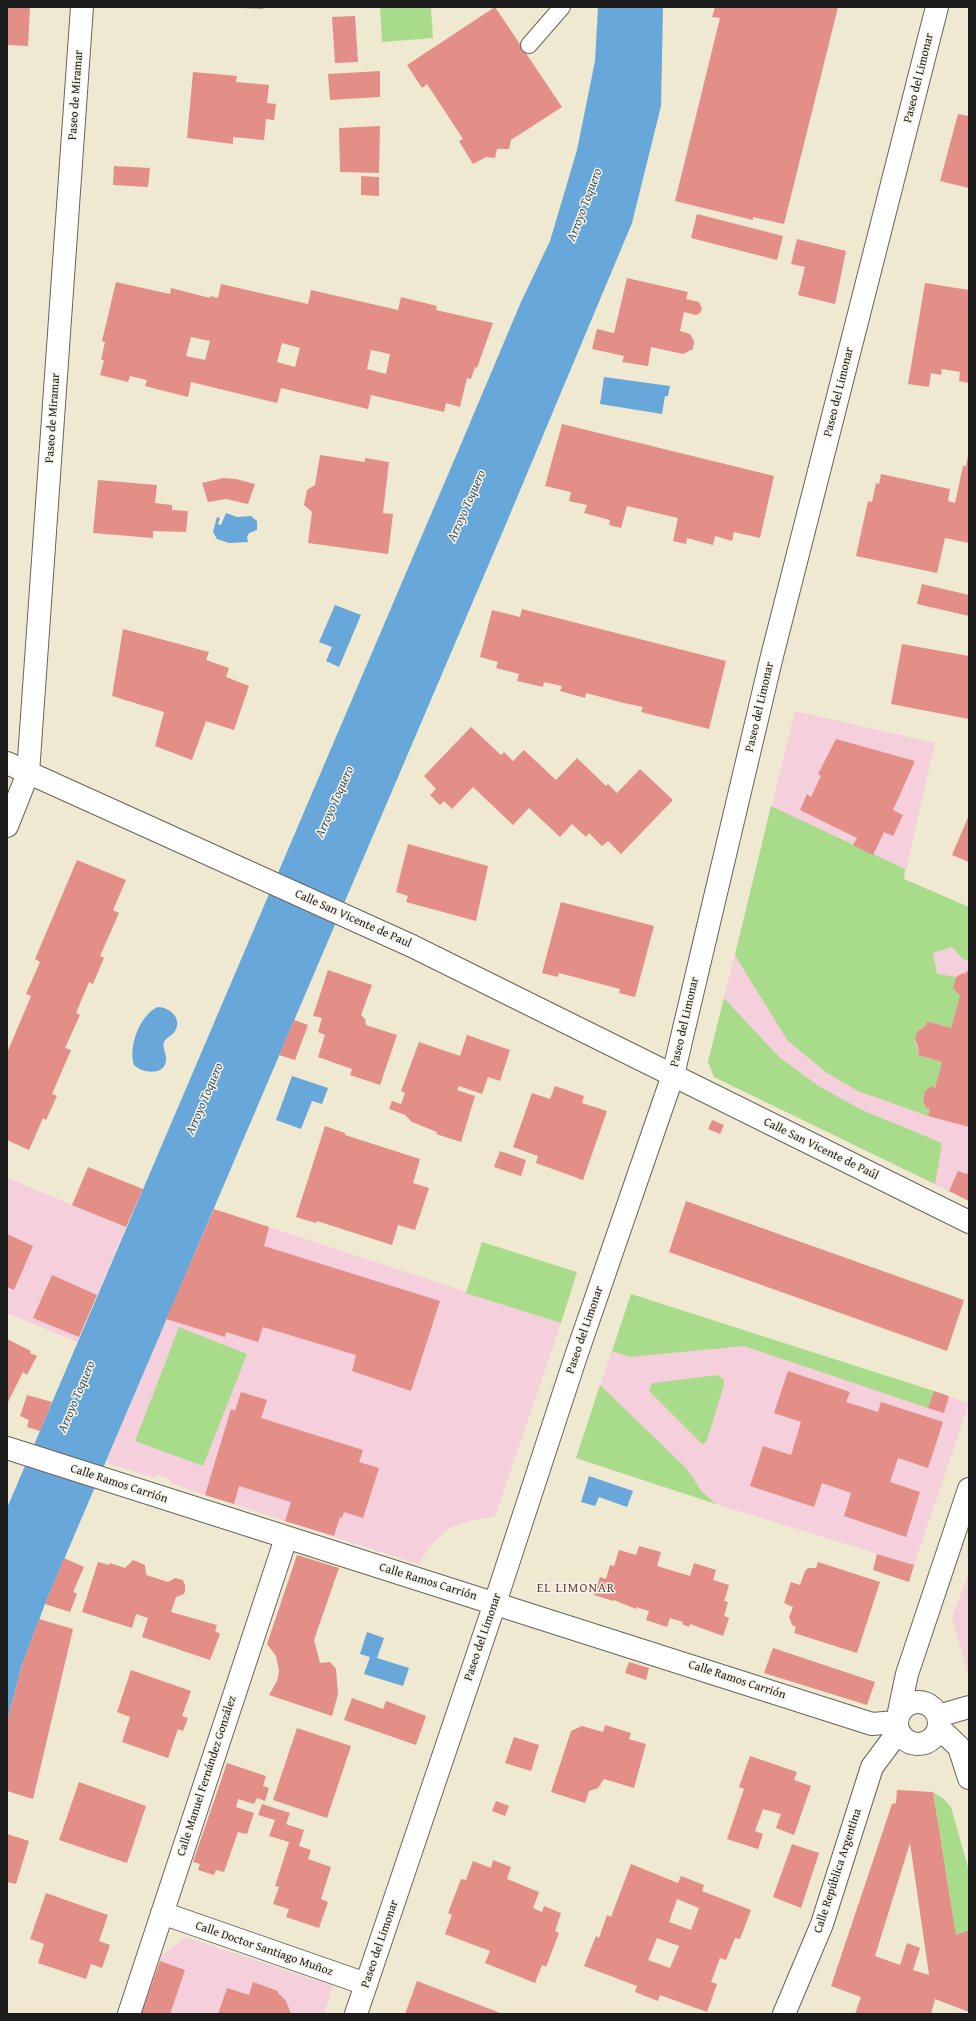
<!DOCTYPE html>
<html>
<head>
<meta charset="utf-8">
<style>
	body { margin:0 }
	#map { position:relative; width:976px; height:2021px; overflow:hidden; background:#efe9d1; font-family:"Gentium Book Plus",serif }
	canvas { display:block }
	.frame { position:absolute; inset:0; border:8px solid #1c1c1c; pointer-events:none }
</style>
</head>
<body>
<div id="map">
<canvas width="976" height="2021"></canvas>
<div class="frame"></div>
</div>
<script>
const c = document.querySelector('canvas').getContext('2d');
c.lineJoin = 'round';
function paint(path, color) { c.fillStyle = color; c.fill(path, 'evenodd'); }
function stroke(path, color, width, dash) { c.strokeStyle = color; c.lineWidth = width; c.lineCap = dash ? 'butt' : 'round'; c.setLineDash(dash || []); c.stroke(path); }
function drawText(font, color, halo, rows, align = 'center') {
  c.font = font + ' "Gentium Book Plus",serif'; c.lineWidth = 3; c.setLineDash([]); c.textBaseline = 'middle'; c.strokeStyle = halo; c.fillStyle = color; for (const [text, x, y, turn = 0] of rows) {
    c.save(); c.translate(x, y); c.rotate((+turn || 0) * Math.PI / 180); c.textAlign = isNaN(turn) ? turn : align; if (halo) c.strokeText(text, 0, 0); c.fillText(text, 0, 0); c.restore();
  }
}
const built = new Path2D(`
	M795 711 935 743 904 879 969 907V1201L714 1077 708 1062Z
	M7 1178 126 1227 77 1342 7 1313Z
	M214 1209 561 1323 495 1517 472 1520 450 1528 432 1544 418 1564 205 1495 170 1483V1479L157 1475 156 1478 109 1464 107 1460Z
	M631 1294 969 1403 914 1565 716 1504 576 1458Z
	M969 1572V1676L952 1618Z
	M186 1937 333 1986 324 2014H141L162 1955Z`);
const green = new Path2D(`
	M380 7H431L433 38 382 42Z
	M771 806 905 869 904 879 969 907V961L963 959 952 947 933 953 937 974 956 977 953 988 960 996 951 1028 928 1021 926 1025C915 1030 912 1041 919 1050L918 1055 942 1062 935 1088 932 1086 925 1091 923 1101 926 1108 930 1109 928 1116 858 1091 827 1073 787 1040 735 955Z
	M724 998 779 1057 820 1087 862 1110 942 1143 935 1184 714 1077 708 1062Z
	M482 1242 577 1272 561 1323 466 1293Z
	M631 1294 934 1391 928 1408 744 1346 630 1357 612 1351Z
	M179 1327 247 1354 203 1466 135 1441Z
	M717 1375 724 1379V1385L707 1440 703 1445 649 1391 651 1385 654 1383Z
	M600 1385 687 1469 702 1492 716 1504 576 1458Z
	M933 1792 944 1799 951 1807 969 1871V1930L956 1935Z`);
const water = new Path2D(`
	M598 7H663L661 106 632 223 503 531 45 1604 22 1665 7 1722V1508L464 437 521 302 550 241 577 150 595 61Z
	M604 377 670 386 668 396H665L662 414 600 404Z
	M226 513 237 517 251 516 257 521V530L249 533 247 537 248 542 229 543 217 539 213 532 217 517 220 518 218 524 221 525Z
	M335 605 361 615 339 667 326 661 332 647 319 642Z
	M158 1007C169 1007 183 1018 175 1031 173 1035 167 1037 164 1042 162 1048 166 1052 166 1058 167 1076 143 1074 134 1065 128 1047 140 1014 158 1007Z
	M292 1076 328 1088 322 1104 312 1101 301 1129 276 1120Z
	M589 1476 633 1491 627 1507 599 1497 595 1506 581 1502Z
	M367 1632 384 1638 377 1658 409 1668 403 1686 364 1674 370 1657 360 1654Z`);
const building = new Path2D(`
	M7 7H30L28 46 7 45Z
	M239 7H263V9L239 8Z
	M495 7 562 107 511 140 509 149H497L495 158 486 157 473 164 459 141 463 139 427 84 422 88 407 65Z
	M715 7H838L784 224 753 217V220L675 201 720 18 712 17Z
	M355 16 358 62 335 63 332 17Z
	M380 71V97L330 100 328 74Z
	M193 72 237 76 236 82 269 85 267 103 276 104 274 120 266 119 264 140 233 137V144L187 138Z
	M958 114 969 116V188L940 181Z
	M380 126 379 173 340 172 339 128Z
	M114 166 150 168 148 187 113 185Z
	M361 176 379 177V196L361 195Z
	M697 214 783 236 777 260 691 238Z
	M797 239 846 251 835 304 798 295 805 267 791 264Z
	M627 278 688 292 686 299 699 302 702 309 700 313 696 315 684 312 680 331 690 334 694 341 693 349 683 354 651 347 648 366 622 362 624 356 592 349 597 329 614 333Z
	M116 282 170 294 171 288 210 298V296L218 298 221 284 308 304 311 290 398 310 401 297 437 306 436 310 493 323 477 368 475 367 471 379 467 378 460 407 446 403 444 412 371 395 368 409 281 388 277 403 191 382 188 397 145 386 147 380 130 376 128 382 100 375 104 360H101L105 342 102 341ZM191 337 210 341 205 360 186 356ZM282 343 300 348 295 367 277 362ZM371 350 390 354 386 374 367 369Z
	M925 283 969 290V383L959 381 960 372 942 369 941 375 931 373 929 387 908 384Z
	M562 424 774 476 760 538 734 532 732 541 715 536 713 545 687 538 686 544 673 541 678 518 627 506 621 528 609 525 610 520 584 513 587 505 569 501 571 492 545 486Z
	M320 455 365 462V458L389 462 383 513 393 514 388 554 308 543 312 512 304 505 307 490 315 485Z
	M968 455 969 543 945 538 937 573 856 556 868 501 872 502 876 483 879 484 881 474 950 489 948 501 955 503 963 466H966Z
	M223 478 236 479 255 484 248 504 226 499 208 502 202 483Z
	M98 480 157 485 155 503 172 505V510L188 511 186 532 153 531V538L93 533Z
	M922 584 969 595V616L917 604Z
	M522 609 726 661 709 729 641 712 643 707 624 703 586 693 585 698 560 691 562 686 544 682 543 687 517 681 519 674 496 668 498 662 480 657 492 610 520 617Z
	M123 629 209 652 206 660 229 668 226 677 249 686 234 730 206 721 192 760 155 746 164 712 112 696Z
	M902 644 969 656V719L891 704Z
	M471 727 501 755 504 752 513 761 524 750 556 780 577 758 606 786 608 784 617 793 640 769 673 800 621 854 608 841 602 846 589 833 586 837 572 824 560 837 529 808 513 825 473 787 452 809 444 801 440 805 430 795 436 789 424 776Z
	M836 739 915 761 893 810 903 815 893 836 884 832 873 855 853 845 857 838 800 810 807 794 811 797 821 776 818 774Z
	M969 815V862L952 855Z
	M408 844 488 866 476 921 406 902 408 896 396 892Z
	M77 860 126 880 113 910 119 913 100 956 104 958 93 984 89 982 76 1013 80 1015 65 1048 71 1050 52 1094 57 1096 46 1120 43 1118 29 1150 7 1140V1053L31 996 26 994 40 962 35 959Z
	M561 902 654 926 635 997 619 993 620 989 559 973 558 977 542 973Z
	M328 970 372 985 361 1015 365 1019 366 1025 397 1035 380 1085 350 1075 352 1069 318 1057 325 1035 318 1032 322 1018 313 1016Z
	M966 971 969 972V1127L928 1116 930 1109 926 1108 923 1101 925 1091 932 1086 935 1088 942 1062 918 1055 919 1050 915 1039 917 1032 926 1025 927 1021 951 1028 960 996 953 988 956 977 963 973 966 974Z
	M294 1020 308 1025 295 1060 279 1055Z
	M467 1035 510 1050 500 1081 488 1077 482 1094 459 1086 457 1090 475 1096 461 1142 436 1134 437 1132 412 1122 405 1115 389 1109 392 1101 401 1104 405 1093 401 1091 419 1042 460 1056Z
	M555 1086 584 1096 582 1103 607 1111 583 1180 536 1163 538 1156 513 1147 532 1093 550 1099Z
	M712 1120 724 1125 720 1134 708 1129Z
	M325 1126 345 1133V1135L420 1159 413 1183 429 1188 415 1230 398 1225 392 1245 317 1221 316 1223 296 1217Z
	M500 1151 526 1160 521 1176 494 1167Z
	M88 1167 143 1189 126 1227 72 1205Z
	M969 1170V1201L949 1191 958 1171 967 1174Z
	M686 1201 964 1300 947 1351 669 1252Z
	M214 1209 269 1227 264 1246 440 1301 411 1391 352 1371 356 1355 263 1327 258 1342 226 1332 225 1337 166 1319Z
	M7 1234 33 1246 14 1290 7 1287Z
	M52 1275 97 1295 79 1337 33 1318Z
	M7 1339 31 1351 30 1353 37 1356 27 1375 23 1372 7 1404Z
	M788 1371 850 1392 846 1402 878 1412 881 1402 943 1422 928 1468 898 1458 890 1482 920 1492 906 1537 844 1516 851 1493 822 1483 814 1507 750 1486 763 1446 791 1455 801 1422 774 1413Z
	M934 1391 949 1396 944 1413 928 1408Z
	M241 1392 267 1400 261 1418 363 1450 359 1462 379 1468 363 1518 344 1512 342 1518 340 1517 334 1536 285 1521 291 1502 239 1486 234 1504 205 1495 231 1409 235 1411Z
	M27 1395 52 1402 40 1431 27 1427 29 1420 20 1416Z
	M639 1546 661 1552 657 1566 690 1576 694 1563 716 1570 713 1580 729 1585 724 1601 728 1602 724 1616 729 1618 723 1636 690 1624 689 1627 682 1624 683 1622 670 1618 667 1627 646 1620 649 1611 636 1607V1609L614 1600 613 1601 594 1595 600 1577 606 1579 610 1565 614 1566 619 1550 636 1555Z
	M877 1554 914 1565 909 1582 873 1570Z
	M297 1555 339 1568 314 1640 320 1663 330 1662 336 1669 338 1694 332 1716 269 1695 277 1681 279 1671 276 1656 267 1644Z
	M64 1558 84 1567 73 1592 77 1594 70 1612 45 1604Z
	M133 1560 145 1565 146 1575 168 1582 175 1578 183 1580 185 1585V1591L184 1594 176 1597 171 1612 217 1625 215 1631 220 1634 210 1660 142 1637 148 1618 136 1614 132 1628 82 1612 98 1562 109 1565 110 1563 125 1568Z
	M818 1562 880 1582 857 1653 794 1633 796 1627 792 1625 789 1617 793 1607 784 1603 791 1582 800 1585 805 1571 808 1568H816Z
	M39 1619 73 1629 33 1799 7 1791V1722L22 1665Z
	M773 1648 875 1682 867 1705 764 1673Z
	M629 1662 649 1668 646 1680 625 1673Z
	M131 1670 191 1691 182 1716 188 1718 183 1731 178 1729 168 1758 122 1742 130 1717 117 1712Z
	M352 1698 383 1709 386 1701 426 1716 416 1745 344 1720Z
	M605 1725 631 1733 629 1739 646 1744 634 1788 604 1779 598 1788 589 1791 585 1803 551 1792 571 1731 582 1726 603 1732Z
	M297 1728 351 1746 327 1818 273 1800Z
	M514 1737 539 1745 531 1771 505 1763Z
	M750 1756 797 1772 794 1780 811 1786 794 1835 776 1828 781 1814 763 1809 755 1831 763 1834 758 1849 727 1839 744 1789 739 1787Z
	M227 1763 266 1776 263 1786 269 1788 265 1801 257 1798 254 1804 238 1799 236 1807 254 1813 247 1834 238 1832 224 1872 216 1870 214 1875 198 1870 200 1864 193 1862Z
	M79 1782 146 1806 127 1863 59 1840Z
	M897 1790 933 1792 956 1935 969 1930V2012L935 1999 931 2014H855L861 1997 831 1986 892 1804 896 1803ZM910 1843 929 1975 913 1970 920 1948 907 1943 900 1965 875 1956Z
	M496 1801 509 1806 505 1816 492 1811Z
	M262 1804 290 1813 286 1824 304 1830 299 1846 311 1850 308 1859 331 1867 321 1899 328 1902 319 1928 286 1917 289 1909 273 1904 279 1887 275 1886 289 1842 269 1836 275 1820 258 1815Z
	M7 1834 29 1841 16 1884 7 1882Z
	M792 1844 819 1853 801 1908 773 1897Z
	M493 1860 511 1867 507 1879 539 1892 533 1908 542 1912 544 1906 561 1913 555 1931 559 1933 546 1967 542 1965 535 1983 485 1963 490 1951 445 1934 452 1915 448 1913 461 1879 466 1880 473 1861 491 1868Z
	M631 1864 678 1883 681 1876 704 1885 702 1891 751 1910 740 1939 735 1938 726 1960 720 1958 711 1982 717 1984 707 2012 660 1995 658 2001 635 1992 637 1986 584 1966 596 1936 599 1938 607 1915 611 1917ZM677 1899 699 1908 691 1930 669 1922ZM657 1938 679 1946 670 1968 648 1960Z
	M46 1893 108 1915 99 1941 110 1945 102 1968 91 1964 86 1979 38 1963 44 1944 30 1939Z
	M160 1961 185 1970 170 2014H141Z
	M417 1981 503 2014H405Z
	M253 1982 278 1991V1993L286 2001 291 2014H218L227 1988 249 1995Z`);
const service = new Path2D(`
	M529 45 562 7`);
const minor = new Path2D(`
	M7 1448 872 1724 896 1722
	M897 1723a21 21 0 1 1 42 0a21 21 0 1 1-42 0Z
	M899 1712 907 1674 969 1489
	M938 1716 969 1707
	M939 1728 959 1747 969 1778
	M162 1913 366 1984
	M129 2014 286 1538
	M784 2014 822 1924 872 1767 898 1732`);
const tertiary = new Path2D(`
	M7 763 412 946 969 1222`);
const secondary = new Path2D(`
	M7 826 28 773 82 7
	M356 2014 495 1603 576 1356 673 1075 771 660 937 7`);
const streetNames = [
	["Paseo del Limonar",919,78,-76],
	["Paseo de Miramar",76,95,-86],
	["Paseo del Limonar",839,392,-76],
	["Paseo de Miramar",53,418,-86],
	["Paseo del Limonar",760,707,-77],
	["Calle San Vicente de Paul",353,919,24],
	["Paseo del Limonar",685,1022,-77],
	["Calle San Vicente de Paúl",821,1149,26],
	["Paseo del Limonar",585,1330,-71],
	["Calle Ramos Carrión",119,1484,18],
	["Calle Ramos Carrión",428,1582,17],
	["Paseo del Limonar",483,1637,-71],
	["Calle Ramos Carrión",737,1680,18],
	["Calle Manuel Fernández González",207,1776,-72],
	["Calle República Argentina",838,1871,-72],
	["Paseo del Limonar",380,1944,-71],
	["Calle Doctor Santiago Muñoz",264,1949,19]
];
const waterNames = [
	["Arroyo Toquero",585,205,-69],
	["Arroyo Toquero",467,506,-66],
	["Arroyo Toquero",335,802,-66],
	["Arroyo Toquero",205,1099,-67],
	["Arroyo Toquero",77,1397,-67]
];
const neighbourhoodNames = [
	["EL LIMONAR",576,1589]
];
paint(built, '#f5cfdb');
paint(green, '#a8dc8b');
paint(water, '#67a7da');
paint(building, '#e38f88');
stroke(service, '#66645b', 18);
stroke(minor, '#66645b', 24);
stroke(tertiary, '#66645b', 24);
stroke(secondary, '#66645b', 24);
stroke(service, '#fff', 16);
stroke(minor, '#fff', 22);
stroke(tertiary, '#fff', 22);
stroke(secondary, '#fff', 22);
drawText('12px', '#1c1c1c', '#f7f3e8', streetNames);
drawText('italic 13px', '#3a5468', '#f7f3e8', waterNames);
c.letterSpacing = '1px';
drawText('13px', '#624442', '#f7f3e8', neighbourhoodNames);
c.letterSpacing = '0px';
</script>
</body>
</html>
